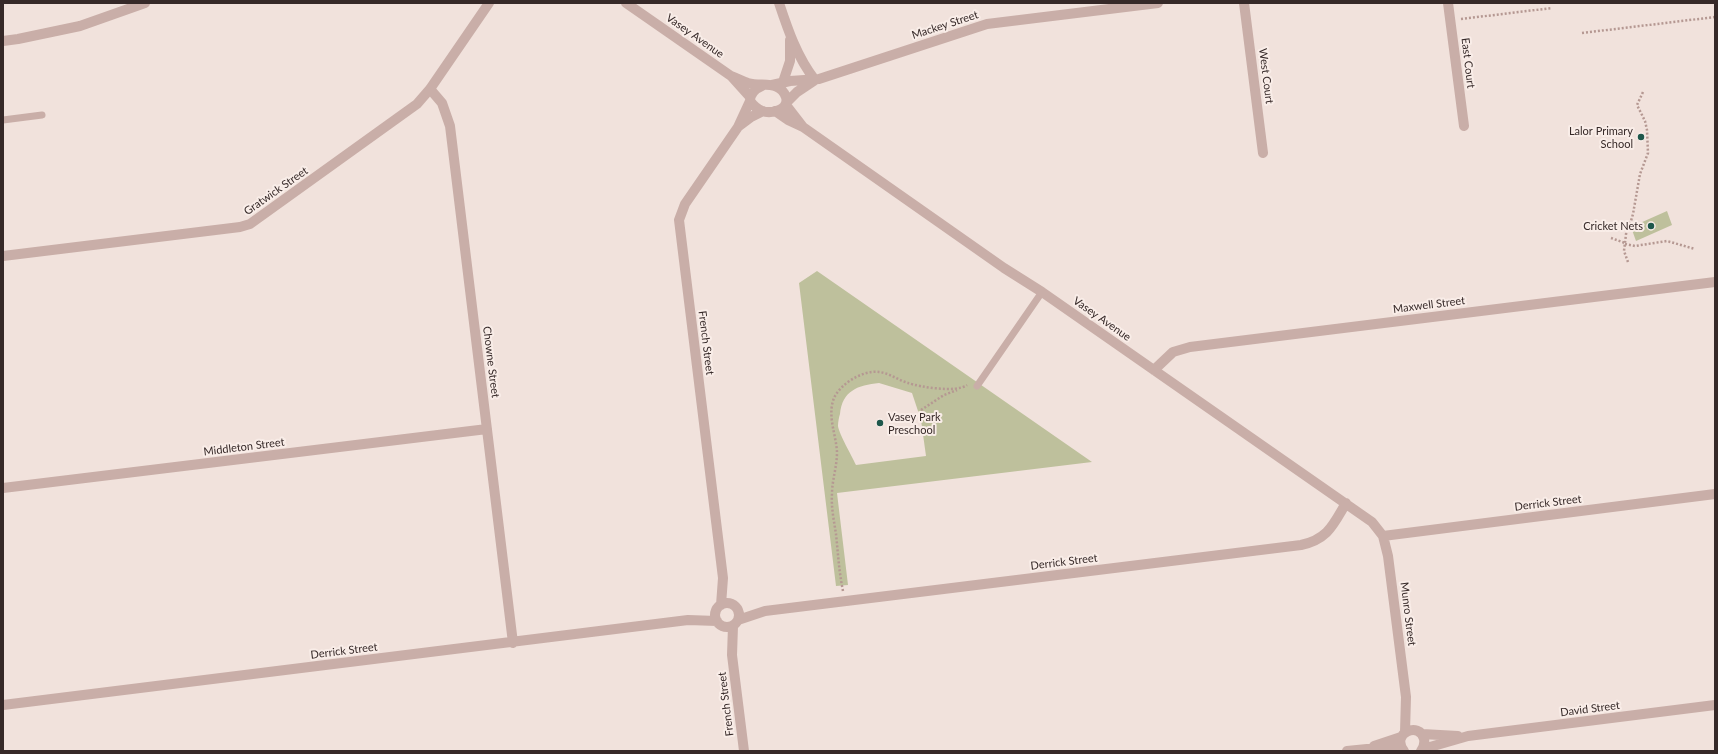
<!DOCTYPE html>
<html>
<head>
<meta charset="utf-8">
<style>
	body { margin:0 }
	#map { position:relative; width:1718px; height:754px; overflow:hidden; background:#f1e2dc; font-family:Lato,sans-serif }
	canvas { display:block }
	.frame { position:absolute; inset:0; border:4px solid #362928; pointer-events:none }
</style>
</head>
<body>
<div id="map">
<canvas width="1718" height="754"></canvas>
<div class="frame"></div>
</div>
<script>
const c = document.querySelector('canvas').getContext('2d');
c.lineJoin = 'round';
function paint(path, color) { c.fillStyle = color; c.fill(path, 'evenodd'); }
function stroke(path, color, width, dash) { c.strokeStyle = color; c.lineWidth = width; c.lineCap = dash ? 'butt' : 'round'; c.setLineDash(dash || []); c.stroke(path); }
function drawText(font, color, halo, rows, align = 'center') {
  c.font = font + ' Lato,sans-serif'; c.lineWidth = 4; c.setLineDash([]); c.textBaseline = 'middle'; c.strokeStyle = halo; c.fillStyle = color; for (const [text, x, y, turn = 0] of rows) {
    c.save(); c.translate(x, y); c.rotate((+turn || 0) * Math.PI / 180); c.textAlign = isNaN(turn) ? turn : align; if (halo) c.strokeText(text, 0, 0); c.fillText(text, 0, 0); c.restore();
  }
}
const green = new Path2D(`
	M1667 211 1672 225 1636 241 1631 227Z
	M817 271 1092 462 837 493 848 585 836 586 799 283ZM879 383 912 393 921 420 926 456 856 465C852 456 839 434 838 426 838 422 839 417 840 414 842 391 858 385 879 383Z`);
const path = new Path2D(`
	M1461 19 1552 8
	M1582 33 1715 17
	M1611 238 1625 243
	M1625 244 1635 246 1667 241 1695 249
	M1628 262 1624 251 1627 226 1631 221 1633 214 1640 174 1648 153 1647 130 1645 121 1637 105 1643 92
	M921 410 944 395 957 390
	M843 591C839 572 838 553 836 534 834 521 831 507 832 494 832 480 837 467 837 452 836 434 827 416 834 398 841 383 863 370 879 372 889 373 898 380 908 383 920 387 956 393 967 385`);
const lane = new Path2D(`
	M3 120 42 115
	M977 386 1042 292`);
const street = new Path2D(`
	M626 3 731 76C737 78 742 81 748 83 762 87 780 80 786 97 790 110 771 114 762 111 757 109 753 105 750 101 750 93 755 89 762 86
	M779 3C788 30 797 57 815 80
	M1244 3 1263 153
	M1448 3 1464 126
	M3 41 18 39 80 26 145 3
	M732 77 750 97
	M783 82 790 61V40
	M772 85 790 81 819 79 987 24 1158 3
	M430 89 442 103 450 126 513 643
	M787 102 797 92 815 80
	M786 105 803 127
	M775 111 788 120 803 127 1004 268 1042 292 1372 522 1383 536 1388 556 1406 697 1405 732
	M739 126 751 117 763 111
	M3 256 240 227 250 224 417 104 430 89 489 3
	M1154 370 1173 352 1190 347 1715 282
	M3 488 487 429
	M1383 536 1715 494
	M715 615a12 12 0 1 1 24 0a12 12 0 1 1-24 0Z
	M721 605 723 578 679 220 685 204 738 127 750 101
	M738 620 765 611 1301 545C1328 539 1333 525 1346 503
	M733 626 732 655 744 751
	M3 705 688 620 717 621
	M1422 734 1458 736
	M1374 746 1401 737
	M1423 749 1468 736 1715 705
	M1347 751 1367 749H1402
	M1404 751C1390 733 1420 721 1424 739 1425 744 1424 747 1421 751`);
const markers = [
	[1641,137,4,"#1e574b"],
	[1651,226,4,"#1e574b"],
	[880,423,4,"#1e574b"]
];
const streetNames = [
	["Mackey Street",945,25,-18],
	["Vasey Avenue",695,36,35],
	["East Court",1468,63,83],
	["West Court",1266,76,83],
	["Gratwick Street",276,191,-35],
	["Maxwell Street",1429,305,-7],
	["Vasey Avenue",1102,319,35],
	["French Street",706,343,83],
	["Chowne Street",491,362,83],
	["Middleton Street",244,447,-7],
	["Derrick Street",1548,503,-7],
	["Derrick Street",1064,562,-7],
	["Munro Street",1408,614,83],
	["Derrick Street",344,651,-7],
	["French Street",726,704,-97],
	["David Street",1590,709,-7]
];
const poiNames = [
	["Lalor Primary",1633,131],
	["School",1633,144],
	["Cricket Nets",1643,226],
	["Vasey Park",888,417,"left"],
	["Preschool",888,430,"left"]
];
paint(green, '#bec09c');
stroke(path, '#b59892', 2.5, [2, 2]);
stroke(lane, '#c9aea8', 7);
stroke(street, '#c9aea8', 10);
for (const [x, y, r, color] of markers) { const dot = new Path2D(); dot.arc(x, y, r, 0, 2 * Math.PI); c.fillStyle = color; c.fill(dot); stroke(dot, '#f9ede8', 1.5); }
drawText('11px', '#362928', '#f9ede8', streetNames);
drawText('11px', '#362928', '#f9ede8', poiNames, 'right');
</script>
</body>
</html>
